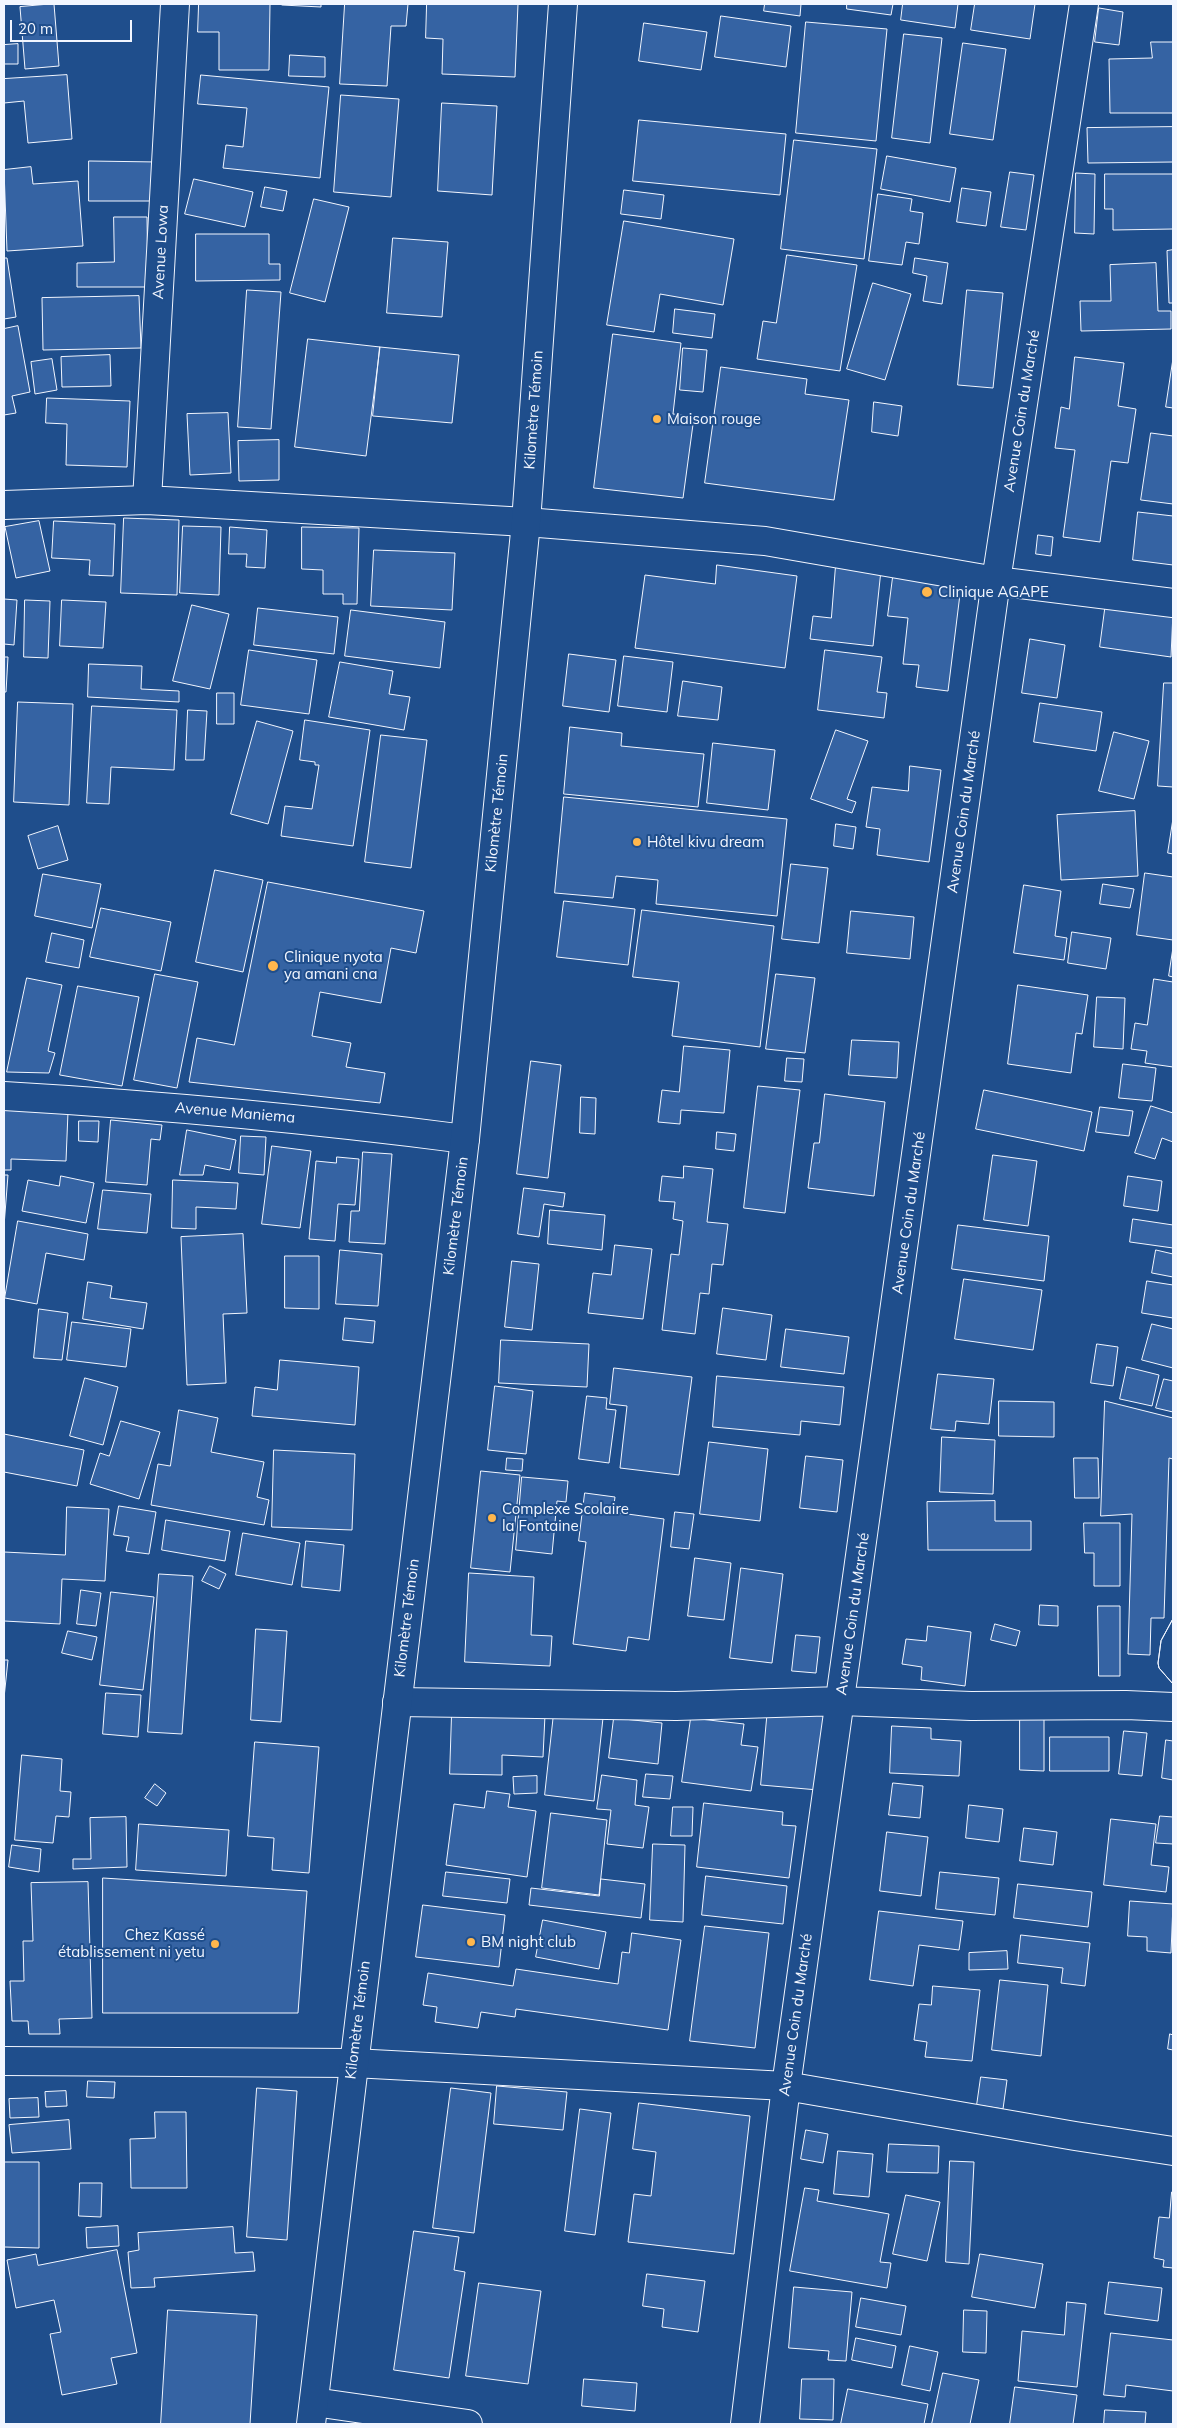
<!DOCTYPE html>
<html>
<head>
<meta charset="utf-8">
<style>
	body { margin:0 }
	#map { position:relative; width:1177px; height:2428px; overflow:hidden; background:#1f4e8c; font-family:Mulish,sans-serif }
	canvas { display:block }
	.frame { position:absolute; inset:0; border:5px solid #f2f6ff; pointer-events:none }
	.scale { position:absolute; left:10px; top:20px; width:122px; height:22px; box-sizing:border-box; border:2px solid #f2f6ff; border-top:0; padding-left:6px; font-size:15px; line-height:18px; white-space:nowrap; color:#f2f6ff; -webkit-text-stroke:4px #1f4e8c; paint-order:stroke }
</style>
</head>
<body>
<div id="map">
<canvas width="1177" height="2428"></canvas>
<div class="frame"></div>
<div class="scale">20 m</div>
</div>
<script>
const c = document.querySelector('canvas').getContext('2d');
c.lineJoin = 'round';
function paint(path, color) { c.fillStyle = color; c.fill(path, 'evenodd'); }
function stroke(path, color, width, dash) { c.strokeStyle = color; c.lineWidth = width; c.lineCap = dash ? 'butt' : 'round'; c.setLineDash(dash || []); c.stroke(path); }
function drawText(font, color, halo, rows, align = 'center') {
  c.font = font + ' Mulish,sans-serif'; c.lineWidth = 4; c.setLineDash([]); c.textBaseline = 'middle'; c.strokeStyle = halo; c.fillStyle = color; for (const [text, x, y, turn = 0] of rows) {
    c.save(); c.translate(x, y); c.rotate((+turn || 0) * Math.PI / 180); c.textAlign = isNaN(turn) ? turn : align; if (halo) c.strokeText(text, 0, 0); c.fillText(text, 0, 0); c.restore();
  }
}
const building = new Path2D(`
	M54 4 59 66 25 69 20 7Z
	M199 4H270L269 70H219V32H198Z
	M282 4H321V7L282 5Z
	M345 4H408L406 26H391L387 86 340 84Z
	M427 4H518L515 77 442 74 443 39 426 38Z
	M765 4H801L800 16 764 11Z
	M847 4H893L891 15 847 9Z
	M903 4H958L955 28 901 20Z
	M975 4H1035L1030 39 971 30Z
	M1099 8 1123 12 1119 45 1095 42Z
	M721 16 791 26 786 67 715 57Z
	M806 22 887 29 876 141 796 133Z
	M644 23 707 32 701 70 639 61Z
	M904 34 942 38 930 143 892 138Z
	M1151 42H1173V113H1110L1109 59 1152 58Z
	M963 43 1006 49 993 140 950 134Z
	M18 44V64H4V45Z
	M290 55 325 57V77L289 76Z
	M67 75 72 139 28 143 24 101 4 103V79Z
	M201 75 329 87 320 178 223 168 226 145 243 147 247 108 198 104Z
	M341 95 399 99 391 197 334 192Z
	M442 103 497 106 492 195 438 191Z
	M639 120 786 134 780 195 633 181Z
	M1173 127V162L1088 163 1087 128Z
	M794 140 877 149 864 259 781 249Z
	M887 156 956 168 950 202 881 189Z
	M89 161 158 162V201H89Z
	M31 167 33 184 78 181 83 246 7 251 4 170Z
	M1010 172 1034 175 1026 230 1001 227Z
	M1076 173 1095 174 1094 234 1075 233Z
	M1105 174H1173V229L1113 230V209H1105Z
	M194 179 253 192 245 227 185 214Z
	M265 187 287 191 283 211 261 207Z
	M962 188 991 192 986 226 957 222Z
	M624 190 664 195 661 219 621 214Z
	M878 194 912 199 910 211 923 213 919 244 906 242 902 265 869 261Z
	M314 199 349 207 325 302 290 293Z
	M114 217H147L148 287H77V263L114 262Z
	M624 221 734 239 723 305 660 294 654 332 607 325Z
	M196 234H269V264H280V280L196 281Z
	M393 238 448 242 442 317 387 313Z
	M1173 250V303H1169L1167 251Z
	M787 255 857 265 840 371 757 359 763 321 776 323Z
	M4 258H7L16 317 4 319Z
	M915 258 948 263 942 304 923 301 927 276 913 273Z
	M1156 263 1158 311H1171V329L1081 331 1080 301H1111L1110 265Z
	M873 283 911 294 885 380 847 369Z
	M247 290 281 292 271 429 238 427Z
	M967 290 1003 293 993 388 958 385Z
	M139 296 141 348 43 350 42 298Z
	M675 309 715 314 712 338 673 333Z
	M18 326 30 392 12 396 16 413 4 415V329Z
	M613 334 681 343 673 414 694 417 683 498 594 488Z
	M308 339 380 347 366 456 295 447Z
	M380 347 459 355 452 423 373 416Z
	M683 348 707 350 703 392 680 390Z
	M110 355 111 386 62 387 61 357Z
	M1075 357 1124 363 1118 406 1136 409 1128 463 1111 461 1100 542 1063 537 1075 450 1055 448 1061 407 1069 409Z
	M52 359 57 390 35 394 31 362Z
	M1173 359V408L1166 407Z
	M721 367 807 379 805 394 849 400 834 500 705 483Z
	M47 398 130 401 127 467 66 465 67 424 46 423Z
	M874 402 902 406 898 436 872 432Z
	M228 413 231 473 190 475 187 414Z
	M1151 433 1173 436V504L1141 500Z
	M279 440V480L239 481 238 441Z
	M1138 512 1173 516V565L1133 560Z
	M124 518 179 520 177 595 121 593Z
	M39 521 50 571 16 578 5 527Z
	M54 521 115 524 113 576 89 575 90 560 52 558Z
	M183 526 221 527 219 595 180 593Z
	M230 527 267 530 265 568 246 567 247 554H229Z
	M302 527 359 528 357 604H343V594H323V570L302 569Z
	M1038 535 1053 537 1051 556 1036 554Z
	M374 550 455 553 452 610 371 606Z
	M717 565 797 576 785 668 635 648 645 575 715 584Z
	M836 565 881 570 873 646 810 639 813 616 831 618Z
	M893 577 961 586 948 691 916 687 919 665 903 664 908 618 888 616Z
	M4 599 17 600 14 645 4 644Z
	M25 600 50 601 48 658 24 657Z
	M62 600 106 602 103 648 60 646Z
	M1106 602 1173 612 1171 657 1100 647Z
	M192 605 229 614 210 689 173 681Z
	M258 608 338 617 334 654 254 645Z
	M351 610 445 622 440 668 345 656Z
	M1030 639 1065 645 1057 698 1022 693Z
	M249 650 317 660 309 714 241 705Z
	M825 650 882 657 877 692 887 693 884 718 818 710Z
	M569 654 616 660 609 712 563 706Z
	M624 656 673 662 667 712 618 706Z
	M4 657H8L6 692H4Z
	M340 662 393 671 389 694 410 697 404 730 329 717Z
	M89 664 142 666 141 689 179 691V702L88 697Z
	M683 681 722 687 718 720 678 716Z
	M1164 683H1173V787L1158 786Z
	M217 693H234V724H217Z
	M18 702 73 704 69 805 14 802Z
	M1040 703 1102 712 1096 751 1034 742Z
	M92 706 177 710 174 770 111 767 109 804 87 803Z
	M188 710 207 711 204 760H186Z
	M305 720 370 730 353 846 281 836 285 806 312 809 319 765H315V762L300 760Z
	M257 721 293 731 268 824 231 814Z
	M570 727 622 733 621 746 704 754 698 807 564 794Z
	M836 730 868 741 847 799 856 802 852 813 811 799Z
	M1114 732 1149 741 1134 799 1099 791Z
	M381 735 427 740 411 868 365 862Z
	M713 743 775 750 768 810 707 803Z
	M910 766 941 770 929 862 877 855 880 829 866 827 872 787 908 791Z
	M564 797 787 819 777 916 656 904 658 880 616 876 613 898 555 893Z
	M1135 811 1138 876 1061 880 1057 815Z
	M1173 819V854L1168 853Z
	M836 824 856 827 853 849 834 846Z
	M58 826 68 860 38 869 28 836Z
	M791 864 828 868 819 943 782 939Z
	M215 870 263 880 243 972 196 962Z
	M1145 873 1173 877V940L1137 935Z
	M43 874 101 884 92 928 35 916Z
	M268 882 424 911 416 953 391 948 381 1003 320 992 312 1036 351 1043 346 1067 385 1073 380 1103 189 1082 197 1038 234 1045Z
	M1103 884 1134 889 1130 908 1100 904Z
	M1024 885 1061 891 1055 936 1067 938 1064 960 1014 953Z
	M564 901 635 909 628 965 557 957Z
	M101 908 171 922 161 971 90 957Z
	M642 910 774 926 760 1047 672 1036 679 982 633 977Z
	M851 911 914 917 910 959 847 953Z
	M1072 932 1111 938 1106 969 1068 963Z
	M52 933 84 940 79 968 46 962Z
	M1173 948V977L1169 976Z
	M155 974 198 982 177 1088 134 1080Z
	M776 974 815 978 805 1053 766 1049Z
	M27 978 62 985 48 1051 55 1053 49 1073 7 1072Z
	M1154 979 1173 982V1067L1145 1063 1147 1051 1131 1049 1135 1023 1147 1025Z
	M1018 985 1088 995 1082 1034 1076 1033 1071 1073 1008 1064Z
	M78 986 139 997 122 1086 60 1075Z
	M1097 997 1125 998 1123 1049 1094 1047Z
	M852 1040 899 1042 897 1078 849 1075Z
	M684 1046 730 1050 724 1113 681 1110 680 1124 658 1122 662 1090 679 1092Z
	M787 1058 804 1059 802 1082 785 1081Z
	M531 1061 561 1065 548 1178 517 1174Z
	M1123 1064 1156 1068 1152 1101 1119 1098Z
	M758 1086 800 1090 785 1213 744 1208Z
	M984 1090 1092 1112 1084 1151 976 1129Z
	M825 1094 885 1102 874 1196 808 1188 814 1143H819Z
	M581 1097 596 1098 595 1134 580 1133Z
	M1151 1106 1173 1113V1142L1162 1138 1155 1159 1135 1153Z
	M1100 1107 1133 1111 1129 1136 1096 1132Z
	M4 1110 68 1112 66 1161 11 1159V1170H4Z
	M111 1120 162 1125 160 1140 151 1139 147 1185 106 1182Z
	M79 1121H99L98 1142 79 1141Z
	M187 1130 236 1140 230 1170 205 1165 203 1175H180Z
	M717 1132 736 1134 734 1151 716 1149Z
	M241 1136 266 1137 264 1175 239 1173Z
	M272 1146 311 1151 300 1228 262 1224Z
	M363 1152 392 1154 385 1244 349 1242 351 1211H359Z
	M993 1155 1037 1161 1028 1226 984 1220Z
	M337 1157 359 1159 355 1205 338 1204 335 1241 309 1239 316 1161 336 1163Z
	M684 1166 713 1169 707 1222 728 1224 723 1265 712 1264 709 1294 700 1293 695 1334 662 1330 671 1254 679 1255 683 1221 673 1219 675 1202 659 1201 662 1176 683 1178Z
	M4 1175H8L4 1226Z
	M61 1176 94 1183 86 1223 22 1211 28 1180 59 1186Z
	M1128 1176 1162 1181 1158 1211 1124 1206Z
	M173 1180 238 1183 236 1209 196 1207V1229L172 1228Z
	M524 1188 565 1193 563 1207 544 1204 539 1237 518 1234Z
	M103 1190 151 1194 147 1233 98 1229Z
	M550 1210 605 1215 602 1250 548 1244Z
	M1133 1219 1173 1225V1248L1130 1242Z
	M18 1221 88 1234 84 1260 46 1253 37 1304 5 1298Z
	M958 1225 1049 1236 1044 1281 952 1269Z
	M243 1234 247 1313 223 1314 226 1383 187 1385 181 1237Z
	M615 1245 652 1249 643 1319 588 1313 593 1273 611 1275Z
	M340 1250 382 1254 378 1306 336 1304Z
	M1156 1250 1173 1254V1277L1152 1273Z
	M285 1256H319V1309L285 1308Z
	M512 1261 539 1264 532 1330 505 1327Z
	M964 1279 1042 1290 1033 1350 955 1339Z
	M1147 1281 1173 1285V1318L1142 1313Z
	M88 1282 112 1286 110 1298 147 1303 143 1329 83 1319Z
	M723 1308 772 1315 766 1360 717 1354Z
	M39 1309 68 1313 62 1360 34 1358Z
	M345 1318 375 1321 373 1343 343 1340Z
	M72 1322 131 1329 126 1367 67 1360Z
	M1152 1324 1173 1329V1368L1142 1360Z
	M786 1329 849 1337 844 1374 781 1367Z
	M501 1340 589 1344 587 1387 499 1383Z
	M1097 1344 1118 1347 1113 1386 1091 1383Z
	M280 1360 359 1367 355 1425 252 1416 255 1387 277 1390Z
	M1127 1367 1159 1375 1152 1406 1120 1399Z
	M614 1368 692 1377 679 1475 620 1468 627 1406 610 1404Z
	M938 1374 994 1379 989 1424 956 1421 955 1431 931 1429Z
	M717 1376 844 1387 840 1425 801 1421 800 1435 713 1427Z
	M85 1378 118 1387 103 1445 70 1436Z
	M1164 1379 1173 1381V1412L1156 1408Z
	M495 1386 533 1391 526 1454 488 1450Z
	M587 1396 607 1398 606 1409 616 1410 609 1463 579 1459Z
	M999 1401 1054 1402V1437L999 1436Z
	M1105 1401 1173 1418V1459L1169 1458 1164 1618H1151L1150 1655 1128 1654 1132 1514 1101 1516Z
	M179 1410 218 1418 211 1452 264 1462 257 1497 269 1500 264 1525 151 1505 158 1464 170 1466Z
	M121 1421 160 1432 139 1499 90 1484 100 1453 109 1456Z
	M4 1434 84 1450 77 1486 4 1472Z
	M942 1437 995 1440 993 1494 940 1492Z
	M709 1442 768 1449 760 1521 700 1514Z
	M274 1450 355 1454 352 1530 272 1527Z
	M806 1456 843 1460 837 1512 800 1508Z
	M507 1458 523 1459 522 1471 506 1470Z
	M1074 1458H1098L1099 1498H1075Z
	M481 1471 520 1475 510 1572 471 1568Z
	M522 1477 568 1481 566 1502 557 1501 552 1554 516 1550Z
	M585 1493 615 1497 613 1512 664 1519 649 1640 628 1637 626 1651 573 1644 586 1542 579 1541Z
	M995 1501V1521H1031V1550H928L927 1502Z
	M119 1506 156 1512 149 1554 126 1551 129 1537 114 1535Z
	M67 1507 109 1509 105 1581 62 1579 60 1624 4 1621V1552L65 1555Z
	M675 1512 694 1514 689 1549 671 1547Z
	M166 1520 230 1531 225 1561 162 1550Z
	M1084 1523H1120V1586H1094V1553H1085Z
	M243 1533 300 1543 292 1585 236 1575Z
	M306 1541 344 1545 340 1591 302 1587Z
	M695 1558 731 1563 724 1620 688 1616Z
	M210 1566 226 1574 219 1589 202 1581Z
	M741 1568 783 1574 772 1663 730 1658Z
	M469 1573 534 1577 531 1635 552 1636 550 1666 465 1662Z
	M159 1574 193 1576 182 1734 148 1732Z
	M81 1590 101 1593 96 1626 77 1624Z
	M111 1592 154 1597 143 1690 100 1685Z
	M1040 1605 1058 1606V1626L1039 1625Z
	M1098 1606H1120V1676H1099Z
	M1173 1619V1684L1159 1668 1158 1663 1161 1641Z
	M1173 1619V1684L1159 1668 1158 1663 1161 1641Z
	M995 1624 1020 1631 1016 1646 991 1640Z
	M928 1626 971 1632 965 1686 921 1680 922 1667 902 1664 906 1639 926 1641Z
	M256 1629 287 1631 281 1722 251 1720Z
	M68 1631 97 1637 92 1660 62 1653Z
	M796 1635 820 1637 816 1673 792 1671Z
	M4 1660H8L4 1698Z
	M106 1693 141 1695 138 1737 103 1734Z
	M768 1707 825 1713 818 1790 761 1785Z
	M452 1713 545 1715 543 1757 502 1755V1775L450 1774Z
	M554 1713 603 1718 594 1801 545 1795Z
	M1020 1714H1044V1771L1020 1770Z
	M614 1718 662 1723 658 1764 609 1758Z
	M691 1718 744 1724 741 1745 758 1747 751 1791 682 1782Z
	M892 1726 931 1728V1739L961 1741 959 1776 890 1773Z
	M1124 1731 1147 1733 1142 1776 1119 1774Z
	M1050 1737H1109V1771H1050Z
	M1166 1740 1173 1741V1780L1162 1778Z
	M255 1742 319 1747 309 1873 272 1870 274 1838 248 1836Z
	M22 1755 62 1759 60 1791 71 1792 69 1817 56 1816 53 1843 15 1840Z
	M646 1774 673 1776 670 1799 643 1797Z
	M602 1775 637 1780 635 1805 649 1807 643 1848 607 1844 611 1810 597 1809Z
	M537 1776V1793L514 1794 513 1777Z
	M893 1783 923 1786 920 1818 889 1815Z
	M155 1784 166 1793 157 1806 145 1798Z
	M487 1791 510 1794 508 1807 536 1811 527 1877 446 1865 454 1804 484 1808Z
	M704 1803 783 1812 782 1825 796 1826 789 1878 697 1867Z
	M969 1805 1003 1809 999 1842 966 1838Z
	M673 1807H693L692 1836H671Z
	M551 1813 607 1820 599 1895 542 1888Z
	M1160 1816 1173 1817V1844L1156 1843Z
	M126 1817 127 1867 73 1869V1859H91L90 1818Z
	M1111 1819 1156 1824 1151 1865 1169 1867 1166 1892 1104 1885Z
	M139 1824 229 1830 226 1876 136 1870Z
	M1024 1828 1057 1832 1053 1865 1020 1861Z
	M887 1832 928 1837 921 1896 880 1891Z
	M653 1844 685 1845 683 1922 650 1920Z
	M12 1845 41 1849 39 1872 9 1867Z
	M446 1872 510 1879 507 1903 443 1896Z
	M940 1872 999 1878 995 1915 936 1909Z
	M706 1876 787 1886 783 1924 702 1915Z
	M103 1878 307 1891 298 2013H103Z
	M601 1879 645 1884 641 1918 529 1905 531 1888 599 1896Z
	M88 1882 92 2018 59 2019 60 2034H29L28 2021H12L10 1981H24L23 1941H33L31 1883Z
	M1018 1884 1092 1892 1088 1927 1014 1918Z
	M1130 1901 1173 1904 1171 1953 1147 1951V1937L1128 1936Z
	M423 1905 505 1915 499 1967 416 1957Z
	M879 1911 963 1921 959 1950 919 1945 913 1986 870 1980Z
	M543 1920 606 1932 599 1969 536 1957Z
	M705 1926 769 1933 755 2048 690 2041Z
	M632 1933 681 1940 668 2030 516 2009 515 2017 481 2012 478 2028 435 2022 437 2007 423 2005 428 1973 513 1986 516 1969 618 1984 622 1952 629 1953Z
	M1021 1935 1090 1943 1085 1986 1061 1983 1063 1968 1018 1963Z
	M1007 1951 1008 1969 969 1970V1953Z
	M1000 1980 1048 1985 1041 2056 992 2050Z
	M933 1986 980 1990 972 2061 925 2057 927 2042 914 2040 919 2004 931 2005Z
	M1170 2034 1173 2035V2050L1168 2049Z
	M981 2077 1007 2080 1003 2109 977 2105Z
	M88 2081 115 2082 114 2098 87 2097Z
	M497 2086 567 2092 563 2130 494 2124Z
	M257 2088 297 2091 287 2240 247 2237Z
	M451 2088 491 2093 474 2233 433 2228Z
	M66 2091 67 2106 46 2107 45 2092Z
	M38 2098 39 2117 10 2118 9 2099Z
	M639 2103 750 2116 734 2254 628 2242 634 2194 651 2196 656 2152 633 2149Z
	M580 2109 611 2113 595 2235 565 2231Z
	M155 2112H186L187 2188H131L130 2139 155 2138Z
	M69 2120 71 2149 12 2153 9 2125Z
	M806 2130 828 2134 823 2163 801 2159Z
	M889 2144 939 2146 938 2173 887 2172Z
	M838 2151 873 2154 869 2197 834 2194Z
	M950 2161 974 2162 969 2264 946 2262Z
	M4 2162H39V2248L4 2247Z
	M80 2183H102L101 2217 79 2216Z
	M805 2188 819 2190 817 2201 889 2214 880 2262 891 2263 887 2288 790 2271Z
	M1172 2192H1173V2268L1163 2267 1164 2260 1154 2258 1159 2217 1169 2218Z
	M906 2195 940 2202 927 2261 893 2254Z
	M118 2226 119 2246 87 2248 86 2228Z
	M233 2227 235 2253 253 2252 255 2271 154 2278 155 2287 131 2288 128 2252 139 2250 138 2233Z
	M414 2231 459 2237 454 2270 465 2272 449 2378 394 2370Z
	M117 2250 137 2353 111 2358 117 2384 62 2395 50 2334 61 2332 54 2300 16 2308 7 2260 36 2254 38 2265Z
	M980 2254 1043 2264 1035 2308 972 2297Z
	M647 2274 705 2281 698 2332 662 2327 664 2309 643 2306Z
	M1109 2282 1162 2288 1158 2321 1105 2314Z
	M479 2283 541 2291 528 2384 466 2376Z
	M794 2287 852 2292 846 2361 828 2360 829 2351 789 2348Z
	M861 2298 906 2306 901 2335 856 2327Z
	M1067 2302 1086 2304 1077 2387 1018 2381 1022 2331 1064 2335Z
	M168 2310 257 2315 250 2424H161Z
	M964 2310 987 2311 986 2353 963 2352Z
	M1111 2333 1173 2340V2391L1126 2385 1125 2397 1104 2395Z
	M856 2338 896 2346 892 2368 852 2360Z
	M910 2346 938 2352 930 2391 902 2385Z
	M943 2373 979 2380 970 2424H932Z
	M584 2379 637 2383 635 2411 582 2406Z
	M802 2379H834L833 2420 800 2419Z
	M1015 2387 1077 2395 1073 2424H1010Z
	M848 2389 928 2404 924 2424H841Z
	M1105 2410 1146 2412 1145 2424H1104Z`);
const street = new Path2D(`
	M147 500 175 4
	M4 505 147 500 526 522 765 541 996 581 1173 603
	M4 1096C158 1105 312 1119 465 1139
	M397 1702 676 1706 841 1701 971 1706 1126 1705 1173 1707
	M4 2061 353 2063 786 2086 1075 2136 1173 2151
	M314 2402 468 2424
	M745 2424 786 2086 996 581 1084 4`);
const secondary = new Path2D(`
	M311 2424 465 1139 526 522 563 4`);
const markers = [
	[657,419,5,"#ffb74d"],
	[927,592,6,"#ffb74d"],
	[637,842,5,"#ffb74d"],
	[273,966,6,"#ffb74d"],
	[492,1518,5,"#ffb74d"],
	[471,1942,5,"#ffb74d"],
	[215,1944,5,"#ffb74d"]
];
const streetNames = [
	["Avenue Lowa",161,252,-87],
	["Kilomètre Témoin",534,410,-86],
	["Avenue Coin du Marché",1022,411,-81],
	["Avenue Coin du Marché",964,812,-82],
	["Kilomètre Témoin",497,813,-84],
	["Avenue Maniema",235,1113,5],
	["Avenue Coin du Marché",909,1213,-82],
	["Kilomètre Témoin",456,1216,-83],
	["Avenue Coin du Marché",853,1614,-82],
	["Kilomètre Témoin",407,1618,-83],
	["Avenue Coin du Marché",796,2015,-82],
	["Kilomètre Témoin",358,2020,-83]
];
const poiNames = [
	["Maison rouge",667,419],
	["Clinique AGAPE",938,592],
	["Hôtel kivu dream",647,842],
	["Clinique nyota",284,957],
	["ya amani cna",284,974],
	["Complexe Scolaire",502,1509],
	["la Fontaine",502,1526],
	["Chez Kassé",205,1935,"right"],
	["établissement ni yetu",205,1952,"right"],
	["BM night club",481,1942]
];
paint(building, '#3563a3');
stroke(building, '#f2f6ff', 1);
stroke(street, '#f2f6ff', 30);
stroke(secondary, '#f2f6ff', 30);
stroke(street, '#1f4e8c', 28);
stroke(secondary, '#1f4e8c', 28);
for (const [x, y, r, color] of markers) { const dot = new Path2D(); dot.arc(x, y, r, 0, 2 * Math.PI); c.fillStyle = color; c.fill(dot); stroke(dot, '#1f4e8c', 2); }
drawText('15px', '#f2f6ff', '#1f4e8c', streetNames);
drawText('15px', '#f2f6ff', '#1f4e8c', poiNames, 'left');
</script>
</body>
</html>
